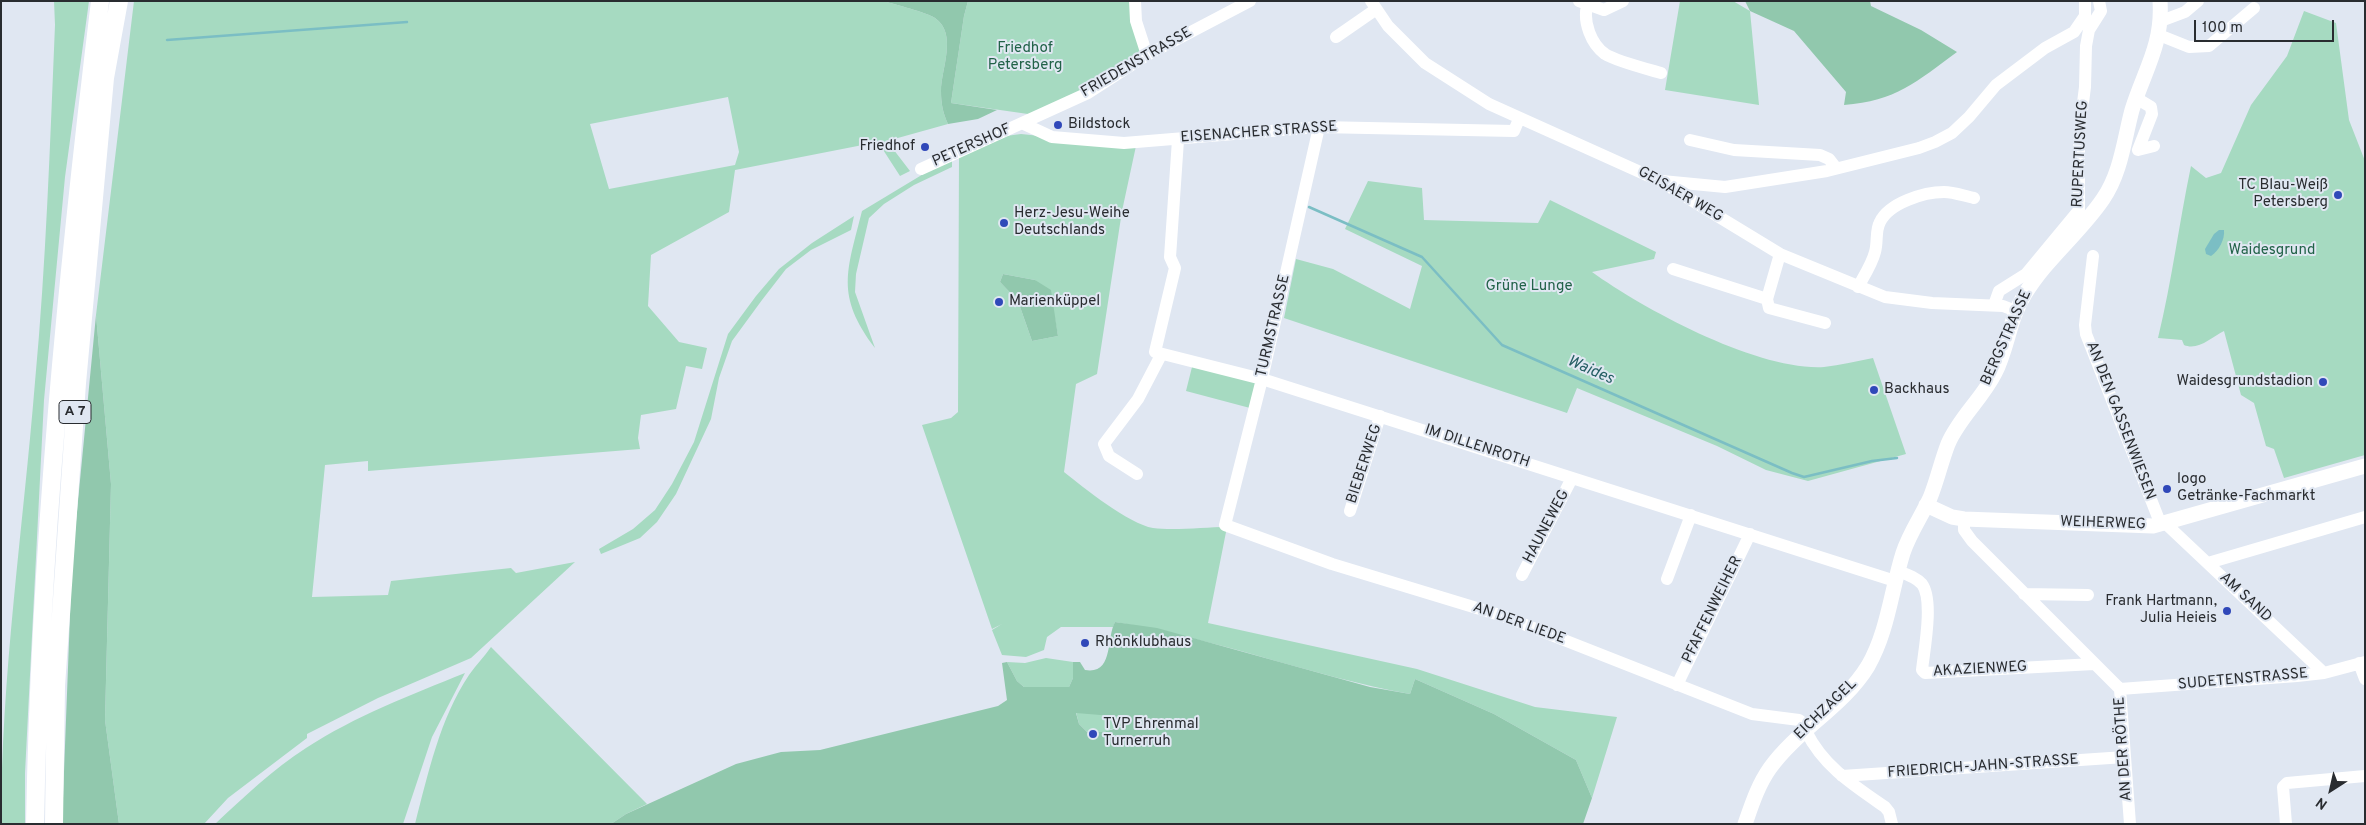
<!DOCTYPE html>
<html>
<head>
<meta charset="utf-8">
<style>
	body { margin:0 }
	#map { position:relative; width:2366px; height:825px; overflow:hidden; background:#e0e7f2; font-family:Overpass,sans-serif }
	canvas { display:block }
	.frame { position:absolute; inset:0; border:2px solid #292c30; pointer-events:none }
	.north { position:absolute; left:2306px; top:765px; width:50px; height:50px; -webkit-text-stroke:4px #e0e7f2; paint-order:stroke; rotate:215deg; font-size:14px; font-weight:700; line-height:20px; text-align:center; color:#292c30 }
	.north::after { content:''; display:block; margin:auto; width:18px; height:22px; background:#292c30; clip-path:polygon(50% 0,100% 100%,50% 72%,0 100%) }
	.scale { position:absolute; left:2194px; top:20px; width:140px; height:22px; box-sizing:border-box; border:2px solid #292c30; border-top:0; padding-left:6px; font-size:15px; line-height:18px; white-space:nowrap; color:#292c30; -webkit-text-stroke:4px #e0e7f2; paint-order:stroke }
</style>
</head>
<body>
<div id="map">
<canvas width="2366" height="825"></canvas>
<div class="frame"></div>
<div class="north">N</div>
<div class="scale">100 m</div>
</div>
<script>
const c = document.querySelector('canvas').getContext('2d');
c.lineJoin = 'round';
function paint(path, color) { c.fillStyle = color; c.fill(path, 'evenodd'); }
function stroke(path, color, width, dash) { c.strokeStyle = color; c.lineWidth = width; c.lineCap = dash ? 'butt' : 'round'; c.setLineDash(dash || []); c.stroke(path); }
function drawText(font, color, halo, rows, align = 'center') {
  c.font = font + ' Overpass,sans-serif'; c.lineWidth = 4; c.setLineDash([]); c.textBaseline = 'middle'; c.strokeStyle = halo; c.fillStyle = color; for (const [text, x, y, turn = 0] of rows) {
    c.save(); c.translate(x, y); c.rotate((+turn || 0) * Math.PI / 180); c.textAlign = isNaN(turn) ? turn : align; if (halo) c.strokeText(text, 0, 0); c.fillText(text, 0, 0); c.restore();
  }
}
const green = new Path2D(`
	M54 1H89L65 177 44 400 25 773V824H1C1 676 23 529 35 382 46 263 50 144 55 25Z
	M134 1H884C896 5 926 12 935 18 958 34 941 69 941 91 941 104 943 113 948 124L887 141 910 171 900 176 878 142 735 170 729 212 651 255 648 306 679 342 707 348 702 369 686 366 676 409 641 415 638 438 640 449 368 471V461L325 465 312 597 388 595 391 581 511 568 516 573 575 562 471 658 378 698 307 734V738L228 798 204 824H119L105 720 111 484 96 315ZM728 97 739 152 735 165 609 189 590 124Z
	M968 1H1131L1142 55 1086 90 1035 115 951 103 964 16Z
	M1680 1H1733L1750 11 1759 105 1665 90Z
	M2304 11 2336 23 2349 120 2365 161V455L2284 478 2274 449 2266 446 2254 403 2241 395 2224 331C2212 337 2198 351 2184 345L2182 340 2158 338C2172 281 2179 223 2191 166L2206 178 2221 173 2251 105 2287 56Z
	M1021 134 1136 146 1122 211 1097 374 1076 384 1064 472C1084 488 1129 524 1153 528 1174 531 1205 527 1227 527L1208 623 1417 669 1535 707 1617 717 1592 798 1576 760 1494 714 1415 679 1410 694C1311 676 1215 638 1115 622L1113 627H1061L1047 637 1044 650 1026 657 1002 655 992 630 1002 624 992 629 922 425 951 418 958 412 959 156 1006 136ZM1003 274 1035 280 1055 319 1058 336 1032 341 1018 301 1000 282Z
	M952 160V167L914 185 884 204 869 218 856 274 855 292 875 348C835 295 847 271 862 211L930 170Z
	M1368 181 1422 188 1424 220 1538 223 1550 200 1656 252 1654 259 1592 272C1645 310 1758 371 1824 367 1840 365 1857 361 1873 358L1906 454 1808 481 1766 470 1717 446 1577 388 1567 413 1284 318 1296 259 1333 269 1410 309 1422 266 1345 229Z
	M854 216 851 230 811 250 786 269 762 300 732 341 719 378 711 419 676 494 657 522 640 538 601 554 599 549 633 529 655 510 672 484 694 442 728 334 756 296 779 269 812 243Z
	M1193 363 1257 379 1250 408 1186 391Z
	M491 647 647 804 626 814 611 824H415C428 774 440 718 469 675 476 665 484 657 491 647Z
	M1046 658 1073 662V678L1069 687H1024L1017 681 1007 662 1025 663Z
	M465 673 432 737 403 824H215C244 797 273 769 306 748 355 716 411 695 465 673Z
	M1076 712 1125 716 1121 726 1103 732H1087L1079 724Z`);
const forest = new Path2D(`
	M884 1H968L964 16 951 103 997 110 978 119 948 124C943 113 941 104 941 91 941 69 958 34 935 18 926 12 896 5 884 1Z
	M1745 1H1870L1871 6 1921 30 1957 52C1916 82 1896 101 1844 105L1846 92 1794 31 1750 11Z
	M1003 274 1035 280 1051 290 1058 336 1032 341 1018 301 1000 282Z
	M96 315 111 484 105 720 119 824H62L72 563Z
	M1115 622 1157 628 1370 687 1410 694 1415 679 1494 714 1576 760 1592 798 1583 824H611L626 814 736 764 781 752 820 750 998 706 1007 700 1002 663 1007 662 1017 681 1024 687H1069L1073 678V662H1080L1085 670C1114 675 1106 638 1115 622ZM1076 713 1125 717 1121 727 1103 732H1087L1079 724Z`);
const water = new Path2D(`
	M2219 230H2224C2225 239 2219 251 2211 256L2206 254 2205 249 2214 234Z`);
const stream = new Path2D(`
	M167 40 407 22
	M1309 207 1422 257 1502 345 1792 473 1804 477 1872 461 1897 458`);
const minor = new Path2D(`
	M1135 1 1136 21 1147 55
	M1371 1 1388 26 1425 63 1489 104 1660 181 1780 254 1885 297 1932 303 2003 306 2016 311
	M1579 1 1604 10 1623 1
	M1587 6C1583 22 1591 44 1605 54 1616 61 1647 69 1661 73
	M2161 21 2185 12 2198 1
	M2159 35 2189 47 2209 46 2254 8
	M1336 37 1375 10
	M2136 98 2151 107 2152 114 2138 150 2154 146
	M1024 124 1052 137 1124 143 1319 127 1514 131 1519 119
	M1319 127 1262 379 1225 525 1332 564 1503 616 1752 714 1799 720 1809 728
	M1178 140 1170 257 1175 268 1155 352 1262 379 1895 581
	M1690 140 1734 150 1820 155 1829 159 1836 168
	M921 169 1088 93 1147 55 1250 1
	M1662 181 1725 187 1827 171 1919 148 1935 142 1952 133 1969 117 1996 85 2045 48 2074 32 2085 16V1
	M1780 254 1767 299 1769 308 1825 323
	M2093 256 2085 325 2086 334 2161 525
	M1673 269 1767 299
	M1858 287C1864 276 1872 264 1875 252 1878 242 1875 231 1880 222 1889 203 1924 192 1944 192 1954 192 1964 196 1974 198
	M1994 305 1999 291 2026 274 2079 210V134L2085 87 2086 46 2089 30 2101 11 2099 1
	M1137 474 1109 456 1104 444 1138 399 1161 355
	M1350 511 1380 416
	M1964 519V530L1972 541 2120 689 2130 824
	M2166 524 2324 673
	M2208 563 2365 517
	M1898 571C1906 574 1916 577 1922 584 1934 600 1924 651 1922 670L1925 673 2094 664
	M1522 575 1572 478
	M1667 579 1691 515
	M2024 594 2088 595
	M2359 663 2365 679
	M1677 685 1750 534
	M2120 689 2297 676 2324 673 2365 662
	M1806 731C1823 766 1853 785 1885 807L1889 812 1892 824
	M1842 776 2125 757
	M2286 824 2283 787 2287 783 2365 776`);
const major = new Path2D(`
	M1926 505 1952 517 1964 519 2153 526 2365 466
	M1745 824C1752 804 1758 785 1770 768 1798 729 1843 707 1868 666 1888 631 1891 591 1903 553 1909 534 1921 517 1930 498 1937 481 1941 462 1948 444 1959 418 1982 399 1995 373 2008 348 2009 319 2025 294 2046 259 2080 233 2103 199 2121 173 2124 140 2132 110 2144 71 2163 45 2160 1`);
const highway = new Path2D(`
	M35 824C40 548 67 274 100 1
	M54 824 56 686 77 383 105 78 119 1`);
const markers = [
	[1058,125,5,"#3048b9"],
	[925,147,5,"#3048b9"],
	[2338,195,5,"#3048b9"],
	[1004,223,5,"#3048b9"],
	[999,302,5,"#3048b9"],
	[2323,382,5,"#3048b9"],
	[1874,390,5,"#3048b9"],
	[2167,489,5,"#3048b9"],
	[2227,611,5,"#3048b9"],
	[1085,643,5,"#3048b9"],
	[1093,734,5,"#3048b9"]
];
const shields = [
	[75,412,32]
];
const shieldNames = [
	["A 7",75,412]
];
const parkNames = [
	["Friedhof",1025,49],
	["Petersberg",1025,66],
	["Waidesgrund",2272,251],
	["Grüne Lunge",1529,287]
];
const streetNames = [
	["FRIEDENSTRASSE",1137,63,-30],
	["EISENACHER STRASSE",1259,133,-4],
	["PETERSHOF",972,146,-24],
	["RUPERTUSWEG",2081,154,-87],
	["GEISAER WEG",1680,195,30],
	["TURMSTRASSE",1274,326,-77],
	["BERGSTRASSE",2007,338,-66],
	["AN DEN GASSENWIESEN",2120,421,69],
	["IM DILLENROTH",1477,447,18],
	["BIEBERWEG",1365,464,-72],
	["WEIHERWEG",2103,524,2],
	["HAUNEWEG",1547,527,-62],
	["AM SAND",2245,598,43],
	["PFAFFENWEIHER",1713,610,-64],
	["AN DER LIEDE",1519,624,20],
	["AKAZIENWEG",1980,670,-3],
	["SUDETENSTRASSE",2243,680,-5],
	["EICHZAGEL",1826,710,-44],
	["AN DER RÖTHE",2124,749,-94],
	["FRIEDRICH-JAHN-STRASSE",1983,767,-4]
];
const poiNames = [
	["Bildstock",1068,125],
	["Friedhof",915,147,"right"],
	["TC Blau-Weiß",2328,186,"right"],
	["Petersberg",2328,203,"right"],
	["Herz-Jesu-Weihe",1014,214],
	["Deutschlands",1014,231],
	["Marienküppel",1009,302],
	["Waidesgrundstadion",2313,382,"right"],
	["Backhaus",1884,390],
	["logo",2177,480],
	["Getränke-Fachmarkt",2177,497],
	["Frank Hartmann,",2217,602,"right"],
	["Julia Heieis",2217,619,"right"],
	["Rhönklubhaus",1095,643],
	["TVP Ehrenmal",1103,725],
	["Turnerruh",1103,742]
];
const waterNames = [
	["Waides",1590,371,24]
];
paint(green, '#a6dac1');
paint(forest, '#91c8ad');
paint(water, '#7bbec4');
stroke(stream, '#7bbec4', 2.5);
stroke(minor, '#fff', 12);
stroke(major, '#fff', 15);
stroke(highway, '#fff', 18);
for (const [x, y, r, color] of markers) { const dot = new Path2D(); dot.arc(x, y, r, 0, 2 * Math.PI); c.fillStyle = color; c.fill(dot); stroke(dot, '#e0e7f2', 2); }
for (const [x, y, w] of shields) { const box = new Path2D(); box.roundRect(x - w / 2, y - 11.5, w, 23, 4); c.fillStyle = '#e0e7f2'; c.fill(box); stroke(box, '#292c30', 1); }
drawText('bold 14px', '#292c30', null, shieldNames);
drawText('15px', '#216248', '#e0e7f2', parkNames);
drawText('15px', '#292c30', '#e0e7f2', streetNames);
drawText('15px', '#292c30', '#e0e7f2', poiNames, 'left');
drawText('italic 16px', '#265f64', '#e0e7f2', waterNames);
</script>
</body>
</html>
